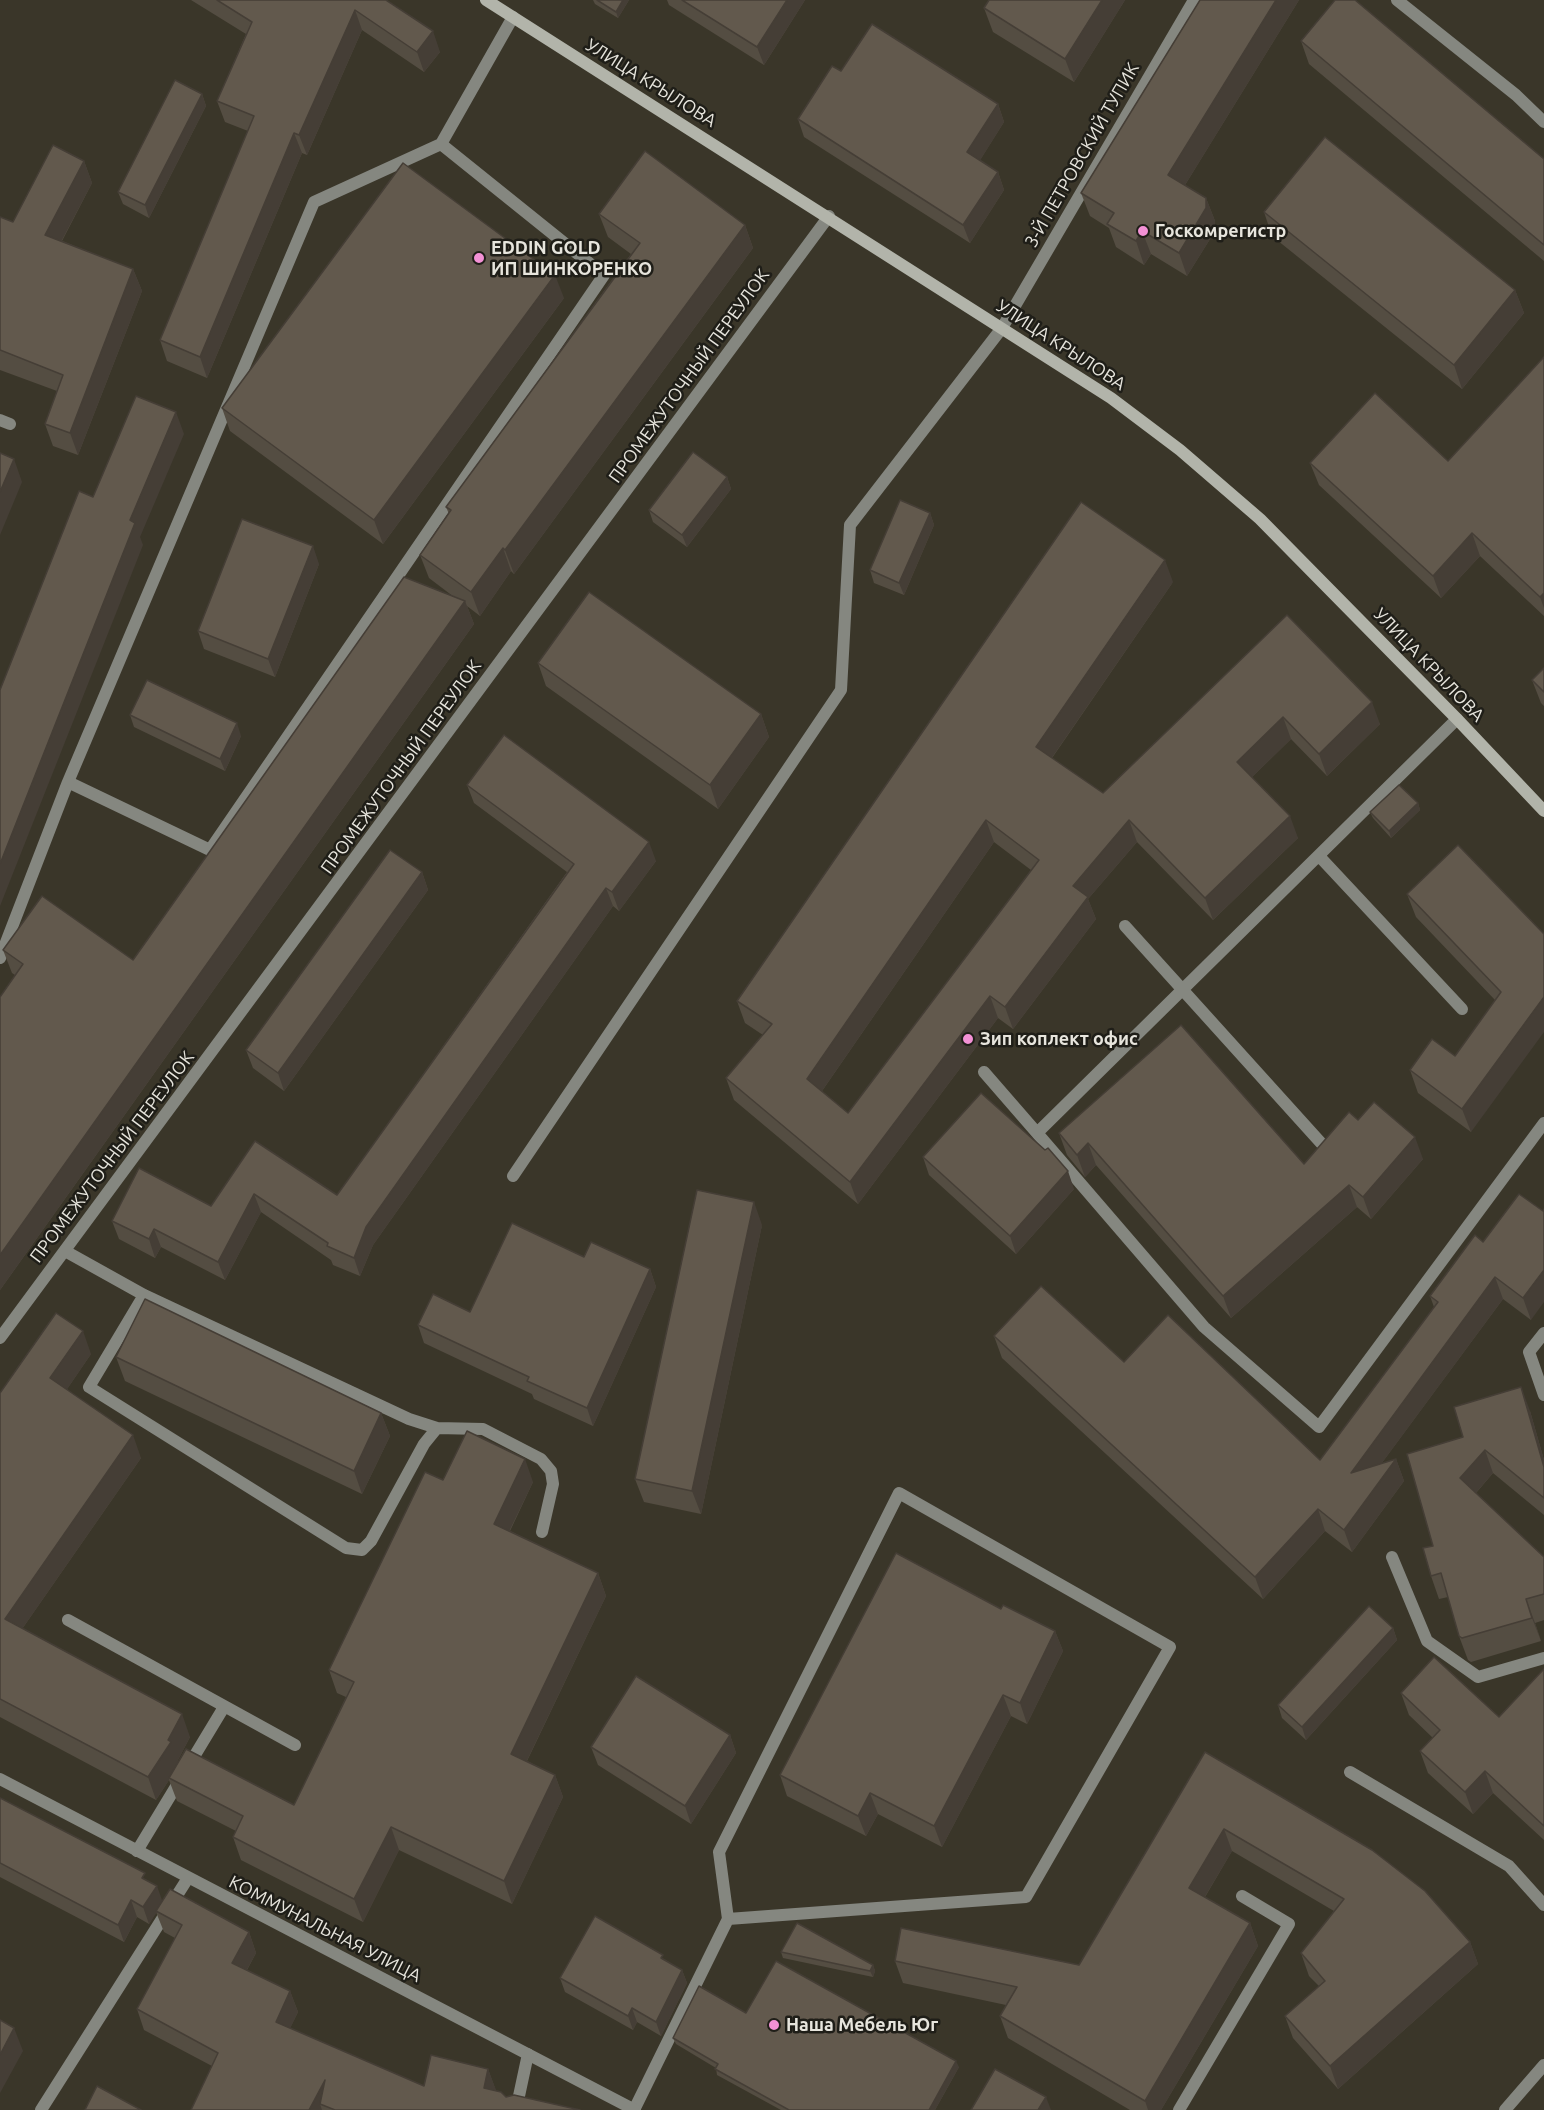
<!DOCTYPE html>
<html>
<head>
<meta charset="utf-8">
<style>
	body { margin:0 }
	canvas { display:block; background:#3a3629 }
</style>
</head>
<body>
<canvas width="1544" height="2110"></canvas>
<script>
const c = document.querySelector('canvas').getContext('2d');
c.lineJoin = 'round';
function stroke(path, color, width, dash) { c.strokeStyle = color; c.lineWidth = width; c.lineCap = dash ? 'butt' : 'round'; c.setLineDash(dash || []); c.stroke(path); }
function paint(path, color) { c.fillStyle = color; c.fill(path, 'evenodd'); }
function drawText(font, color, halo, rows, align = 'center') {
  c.font = font + ' Ubuntu,sans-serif'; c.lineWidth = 5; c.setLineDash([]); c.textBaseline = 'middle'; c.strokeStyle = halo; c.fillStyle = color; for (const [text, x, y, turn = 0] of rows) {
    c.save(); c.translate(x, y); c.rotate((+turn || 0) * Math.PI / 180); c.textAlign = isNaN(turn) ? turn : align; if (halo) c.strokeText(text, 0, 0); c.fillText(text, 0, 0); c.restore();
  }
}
const lane = new Path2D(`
	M0 420 10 424
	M1457 719 1037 1133 1204 1327 1319 1427 1544 1123
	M68 782 210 850 604 275 441 144 513 17
	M1319 856 1462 1009
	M1125 926 1321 1143
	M0 958 68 782 314 202 441 144
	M984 1072 1037 1133
	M513 1176 841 690 850 525 1002 328
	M65 1251 144 1295 409 1419 437 1428 483 1429 541 1459 551 1471 553 1484 542 1532
	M144 1295 89 1387 346 1548 362 1550 371 1541 424 1444 437 1428
	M1544 1333 1529 1352 1544 1395
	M1392 1557 1427 1641 1478 1677 1544 1658
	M68 1620 295 1745
	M1350 1772 1509 1866 1544 1905
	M137 1851 224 1707
	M41 2110 188 1878
	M516 2110 528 2054
	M634 2110 728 1919 719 1852 899 1493 1170 1647 1026 1897 728 1919
	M1179 2110 1289 1924 1242 1896
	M1505 2110 1544 2065`);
const street = new Path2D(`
	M1397 0 1516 95 1544 122
	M1002 328 1194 0
	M0 1338 829 216
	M0 1779 635 2110`);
const secondary = new Path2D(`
	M486 0 1111 398 1180 450 1260 519 1457 719 1544 811`);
const wall = new Path2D(`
	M191 0H386L440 52 424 72 362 30 307 155 302 153 207 378 167 361 160 340 248 131 225 122 217 101 246 34Z
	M593 0H629L618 18 595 4Z
	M667 0H805L764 65 669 5Z
	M989 0H1125L1074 82 993 32 984 8Z
	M1200 0H1299L1185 185 1206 198 1215 221V231L1187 276 1151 254 1144 265 1116 247 1109 228 1090 216 1081 193Z
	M1301 41 1544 159V261L1309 64Z
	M841 71 998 104 1004 122 980 160 998 172 1004 190 970 243 804 137 798 119Z
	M202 94 206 106 149 218 123 204 118 192Z
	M84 161 92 183 62 241 133 269 142 291 78 455 53 446 45 424 57 391 0 370V217L13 222Z
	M1264 212 1515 290 1524 313 1462 389 1272 236Z
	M599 214 745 225 753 248 514 574 511 571 480 616 467 606 474 624 0 1290 15 975 12 973 3 950 133 960 454 597 429 578 420 555 449 514 446 507 631 254 608 237Z
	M564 298 383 544 230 431 222 408Z
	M1544 357V616L1480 556 1441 598 1319 485 1310 463 1448 461Z
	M727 477 731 489 687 547 653 522 649 510Z
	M930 513 934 525 904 595 874 583 870 570Z
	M319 564 275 677 204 649 198 631Z
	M1173 582 1052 758 1103 793 1287 615 1380 724 1327 776 1291 739 1252 777 1298 838 1213 920 1137 842 1088 899 1096 919 1013 1029 998 1018 858 1204 734 1100 726 1078 763 1035 745 1023 737 1001ZM994 842 1031 870 848 1113 822 1091Z
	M538 663 761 714 769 737 718 809 546 686Z
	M1532 680 1544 692V706L1541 703Z
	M130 715 241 736 225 771 134 727Z
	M467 785 656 861 619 911 613 906 373 1245 360 1276 333 1265 331 1260 261 1212 225 1280 161 1247 155 1258 119 1239 112 1221 211 1206 255 1141 337 1195 567 872 474 803Z
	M1418 803 1420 810 1391 838 1373 818 1370 812Z
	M422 872 428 890 284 1091 253 1068 246 1050Z
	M1407 894 1544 934 1471 1132 1418 1093 1410 1070 1455 1056 1495 1000 1416 917Z
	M1358 1120 1423 1159 1371 1219 1357 1207 1231 1318 1096 1165 1085 1177 1067 1155 1059 1133 1304 1164Z
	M923 1157 1074 1189 1016 1254 929 1175Z
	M1519 1194 1531 1320 1503 1299 1381 1464 1396 1459 1404 1481 1352 1552 1325 1531 1263 1599 1002 1358 994 1336 1124 1362 1320 1460 1434 1307 1430 1296 1483 1242Z
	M762 1225 701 1514 644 1502 635 1479Z
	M650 1269 656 1287 593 1426 534 1399 532 1394 424 1343 418 1325 470 1312Z
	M91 1354 67 1389 141 1458 22 1629 190 1737 178 1760V1762L294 1805 346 1697 337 1693 329 1670 443 1480 533 1482 510 1531 598 1573 606 1596 527 1761 555 1775 563 1797 512 1904 399 1850 363 1922 241 1860 233 1837 236 1831 177 1801 169 1780 156 1800 0 1717V1393Z
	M116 1357 381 1413 390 1436 362 1494 125 1381Z
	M1530 1411 1544 1460V1515L1493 1473 1476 1493 1544 1557V1620L1535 1623 1541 1641 1471 1662 1468 1660 1459 1636 1448 1597 1439 1599 1431 1576 1433 1546 1463 1437Z
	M1001 1609 1055 1631 1063 1651 1027 1724 1011 1716 942 1847 878 1814 866 1836 787 1796 780 1775Z
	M1393 1628 1397 1640 1306 1740 1282 1718 1278 1705Z
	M1544 1669V1840L1493 1793 1473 1814 1428 1773 1420 1751 1433 1738 1409 1715 1401 1693 1499 1717Z
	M730 1735 736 1753 691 1824 598 1765 591 1747Z
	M1205 1752 1470 1942 1478 1964 1338 2089 1293 2038 1285 2016 1319 1986 1309 1976 1301 1953 1334 1911 1232 1851 1205 1897 1250 1923 1258 1946 1161 2110H1130L1008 2038 1000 2016 1006 2005 903 1983 895 1961 1079 1965Z
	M0 1798 147 1881 162 1901 249 1932 256 1953 247 1970 290 1991 298 2012 290 2028 424 2086 488 2069 496 2091 506 2097 580 2110H191L212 2066 144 2030 137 2009 175 1938 164 1932 156 1912 149 1924 137 1917 124 1942 0 1877Z
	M781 1952 873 1965 875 1971 873 1977 783 1958Z
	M664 1959 682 1970 687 1983 661 2036 637 2022 633 2030 565 1992 560 1978Z
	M746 2013 959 2067 935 2110H781L717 2075 716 2068 676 2044 673 2038Z`);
const shadedWall = new Path2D(`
	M623 0H629L618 18 616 12Z
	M787 0H805L764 65 757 47Z
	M1102 0H1125L1074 82 1065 59Z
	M1276 0H1299L1177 198 1168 175Z
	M355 10 362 30 307 155 299 135Z
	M433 31 440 52 424 72 417 52Z
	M202 94 206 106 149 218 145 205Z
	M998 104 1004 122 974 170 967 152Z
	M294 133 302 153 207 378 200 357Z
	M84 161 92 183 53 257 45 235Z
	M998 172 1004 190 970 243 963 225Z
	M1206 198 1215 221V231L1187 276 1179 253Z
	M745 225 753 248 514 574 505 550Z
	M1142 231 1151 254 1144 265 1136 241Z
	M133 269 142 291 78 455 70 433Z
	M555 275 564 298 383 544 374 520Z
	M1515 290 1524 313 1462 389 1454 365Z
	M176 412 184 434 140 537 143 545 0 906V864L130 520Z
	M14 459 22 482 0 535V492Z
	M727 477 731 489 687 547 682 535Z
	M930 513 934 525 904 595 899 583Z
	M1472 533 1480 556 1441 598 1433 576Z
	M313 546 319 564 275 677 268 659Z
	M503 548 511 571 480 616 471 592Z
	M1165 560 1173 582 1044 769 1036 747Z
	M1544 593V608L1540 597Z
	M465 601 474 624 0 1290V1255Z
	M1372 702 1380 724 1327 776 1319 754Z
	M761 714 769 737 718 809 710 785Z
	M1283 717 1291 739 1245 784 1237 762Z
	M237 723 241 736 225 771 220 759Z
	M1418 803 1420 810 1391 838 1389 831Z
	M1290 816 1298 838 1213 920 1205 898Z
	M986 820 994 842 815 1101 807 1079Z
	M1129 820 1137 842 1088 899 1096 919 1013 1029 1005 1007 1073 886Z
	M649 842 656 861 619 911 612 892Z
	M422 872 428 890 284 1091 278 1073Z
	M606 888 613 906 373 1245 360 1276 354 1258 366 1227Z
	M990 996 998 1018 858 1204 850 1182Z
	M1544 997V1032L1471 1132 1462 1109Z
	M1415 1137 1423 1159 1371 1219 1363 1197Z
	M1088 1143 1096 1165 1085 1177 1077 1155Z
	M1068 1171 1074 1189 1016 1254 1010 1236Z
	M1349 1185 1357 1207 1231 1318 1223 1296Z
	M254 1194 261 1212 225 1280 218 1262Z
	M754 1202 762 1225 701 1514 692 1491Z
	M154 1229 161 1247 155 1258 149 1239Z
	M650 1269 656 1287 593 1426 587 1408Z
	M1544 1270V1302L1531 1320 1523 1298Z
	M1495 1277 1503 1299 1359 1494 1351 1473Z
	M83 1331 91 1354 59 1401 50 1378Z
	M1521 1387 1530 1411 1544 1460V1467Z
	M381 1413 390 1436 362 1494 354 1471Z
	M133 1435 141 1458 13 1642 5 1619Z
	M1485 1450 1493 1473 1468 1502 1460 1478Z
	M525 1459 533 1482 502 1546 494 1524Z
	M1396 1459 1404 1481 1352 1552 1344 1530Z
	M1318 1509 1325 1531 1263 1599 1255 1577Z
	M598 1573 606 1596 519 1777 511 1754Z
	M1526 1599 1535 1623 1541 1641 1532 1618Z
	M1393 1628 1397 1640 1306 1740 1302 1727Z
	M1055 1631 1063 1651 1027 1724 1020 1703Z
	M1003 1695 1011 1716 942 1847 934 1826Z
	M182 1714 190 1737 178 1760 180 1765 169 1778V1780L156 1800 148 1777Z
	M730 1735 736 1753 691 1824 685 1806Z
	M1485 1771 1493 1793 1473 1814 1465 1792Z
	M555 1775 563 1797 512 1904 504 1881Z
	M870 1793 878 1814 866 1836 858 1816Z
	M391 1827 399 1850 363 1922 354 1899Z
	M1224 1829 1232 1851 1197 1910 1189 1888Z
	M157 1886 163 1903 149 1924 143 1907Z
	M131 1900 137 1917 124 1942 118 1925Z
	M1250 1923 1258 1946 1161 2110H1148L1145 2101Z
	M249 1932 256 1953 239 1984 232 1963Z
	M1470 1942 1478 1964 1338 2089 1330 2066Z
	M873 1965 875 1971 873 1977 870 1971Z
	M682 1970 687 1983 661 2036 656 2022Z
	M290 1991 298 2012 283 2043 276 2022Z
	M632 2008 637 2022 633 2030 628 2016Z
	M14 2028 23 2051 0 2093V2055Z
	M956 2061 959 2067 935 2110H929Z
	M488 2069 496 2090 491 2109 484 2088Z
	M325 2080 320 2104 322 2110H309Z
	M1046 2097 1051 2110H1038Z`);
const building = new Path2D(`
	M217 0H386L433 31 417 52 355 10 299 135 294 133 200 357 160 340 254 116 217 101 252 22Z
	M597 0H623L616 12Z
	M682 0H787L757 47Z
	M989 0H1102L1065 59 984 8Z
	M1200 0H1276L1168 175 1206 198V208L1179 253 1142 231 1136 241 1107 224 1114 213 1081 193Z
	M1335 0H1355L1544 159V245L1301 41Z
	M872 24 998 104 967 152 998 172 963 225 798 119 832 66 841 71Z
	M175 80 202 94 145 205 118 192Z
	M1325 137 1515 290 1454 365 1264 212Z
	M53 145 84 161 45 235 133 269 70 433 45 424 63 375 0 350V217L13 222Z
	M645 151 745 225 505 550 503 548 471 592 420 555 451 510 446 507 640 243 599 214Z
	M403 163 555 275 374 520 222 408Z
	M1544 357V593L1540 597 1472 533 1433 576 1310 463 1375 393 1448 461Z
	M136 396 176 412 130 520 135 523 0 864V690L79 491 93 497Z
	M693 452 727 477 682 535 649 510Z
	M0 453 14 459 0 492Z
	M900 500 930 513 899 583 870 570Z
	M1081 502 1165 560 1036 747 1103 793 1287 615 1372 702 1319 754 1283 717 1237 762 1290 816 1205 898 1129 820 1073 886 1088 897 1005 1007 990 996 850 1182 726 1078 772 1024 737 1001ZM986 820 1039 860 848 1113 807 1079Z
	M242 519 313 546 268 659 198 631Z
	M404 577 465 601 0 1255V997L23 964 3 950 42 896 133 960Z
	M589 592 761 714 710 785 538 663Z
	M1544 668V692L1532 680Z
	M147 680 237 723 220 759 130 715Z
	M504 735 649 842 612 892 606 888 366 1227 354 1258 327 1246 328 1243 254 1194 218 1262 154 1229 149 1239 112 1221 139 1168 211 1206 255 1141 337 1195 574 864 467 785Z
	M1399 785 1418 803 1389 831 1370 812Z
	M1458 845 1544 934V997L1462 1109 1410 1070 1432 1039 1455 1056 1501 992 1407 894Z
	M390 850 422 872 278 1073 246 1050Z
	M1181 1025 1304 1164 1349 1112 1358 1120 1374 1102 1415 1137 1363 1197 1349 1185 1223 1296 1088 1143 1077 1155 1059 1133Z
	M981 1093 1045 1150 1048 1148 1068 1171 1010 1236 923 1157Z
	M697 1190 754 1202 692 1491 635 1479Z
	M1519 1194 1543 1211 1544 1209V1270L1523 1298 1495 1277 1351 1473 1396 1459 1344 1530 1318 1509 1255 1577 994 1336 1041 1286 1124 1362 1168 1315 1320 1460 1438 1302 1430 1296 1475 1235 1483 1242Z
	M512 1223 584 1257 591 1242 650 1269 587 1408 527 1381 529 1377 418 1325 433 1294 470 1312Z
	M145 1299 381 1413 354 1471 116 1357Z
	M56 1313 83 1331 50 1378 133 1435 5 1619 182 1714 168 1740 171 1742 148 1777 0 1699V1393Z
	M1521 1387 1544 1467V1498L1485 1450 1460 1478 1544 1557V1594L1526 1599 1532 1618 1462 1638 1459 1636 1441 1573 1431 1576 1423 1548 1433 1546 1407 1454 1463 1437 1454 1407Z
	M467 1431 525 1459 494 1524 598 1573 511 1754 555 1775 504 1881 391 1827 354 1899 233 1837 243 1816 169 1778 186 1749 294 1805 354 1682 329 1670 425 1472 443 1480Z
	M896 1553 1001 1609 1003 1605 1055 1631 1020 1703 1003 1695 934 1826 870 1793 858 1816 780 1775Z
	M1369 1606 1393 1628 1302 1727 1278 1705Z
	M1434 1657 1499 1717 1544 1669V1826L1485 1771 1465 1792 1420 1751 1440 1730 1401 1693Z
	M636 1676 730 1735 685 1806 591 1747Z
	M1205 1752 1372 1850 1425 1891 1470 1942 1330 2066 1285 2016 1325 1981 1301 1953 1344 1899 1224 1829 1189 1888 1250 1923 1145 2101 1000 2016 1017 1987 895 1961 901 1928 1079 1965Z
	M0 1798 145 1873 142 1878 157 1886 143 1907 131 1900 118 1925 0 1863Z
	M170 1889 249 1932 232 1963 290 1991 276 2022 424 2086 431 2055 488 2069 484 2088 501 2092 506 2097 514 2095 580 2110H335L320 2104 325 2080 309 2110H191L218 2053 137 2009 182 1925 156 1911Z
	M595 1916 663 1955 661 1958 682 1970 656 2022 632 2008 628 2016 560 1978Z
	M797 1923 873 1965 870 1971 781 1952Z
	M776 1961 956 2061 929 2110H789L715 2069 718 2064 673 2038 699 1986 746 2013Z
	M0 2020 14 2028 0 2055Z
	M995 2069 1046 2097 1038 2110H971Z
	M97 2086 141 2110H85Z`);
const markers = [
	[1143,231,6,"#f391d5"],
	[479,258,6,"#f391d5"],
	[968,1039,6,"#f391d5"],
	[774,2025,6,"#f391d5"]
];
const streetNames = [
	["УЛИЦА КРЫЛОВА",651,83,32],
	["3-Й ПЕТРОВСКИЙ ТУПИК",1082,155,-60],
	["УЛИЦА КРЫЛОВА",1061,345,33],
	["ПРОМЕЖУТОЧНЫЙ ПЕРЕУЛОК",689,376,-54],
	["УЛИЦА КРЫЛОВА",1429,665,46],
	["ПРОМЕЖУТОЧНЫЙ ПЕРЕУЛОК",401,767,-54],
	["ПРОМЕЖУТОЧНЫЙ ПЕРЕУЛОК",112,1157,-53],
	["КОММУНАЛЬНАЯ УЛИЦА",325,1929,27]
];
const poiNames = [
	["Госкомрегистр",1155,231],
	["EDDIN GOLD",491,248],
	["ИП ШИНКОРЕНКО",491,269],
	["Зип коплект офис",980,1039],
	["Наша Мебель Юг",786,2025]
];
stroke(lane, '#858780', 12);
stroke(street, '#858780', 12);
stroke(secondary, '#b2b4aa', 12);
paint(wall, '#544d42');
paint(shadedWall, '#453e36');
paint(building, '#62594d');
stroke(building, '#453e36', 1.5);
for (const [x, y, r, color] of markers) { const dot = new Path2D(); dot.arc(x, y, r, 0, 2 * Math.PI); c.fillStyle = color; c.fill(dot); stroke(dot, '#1f1e18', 2); }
drawText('18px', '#e7e5dd', '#1f1e18', streetNames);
drawText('bold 18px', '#e7e5dd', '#1f1e18', poiNames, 'left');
</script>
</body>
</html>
